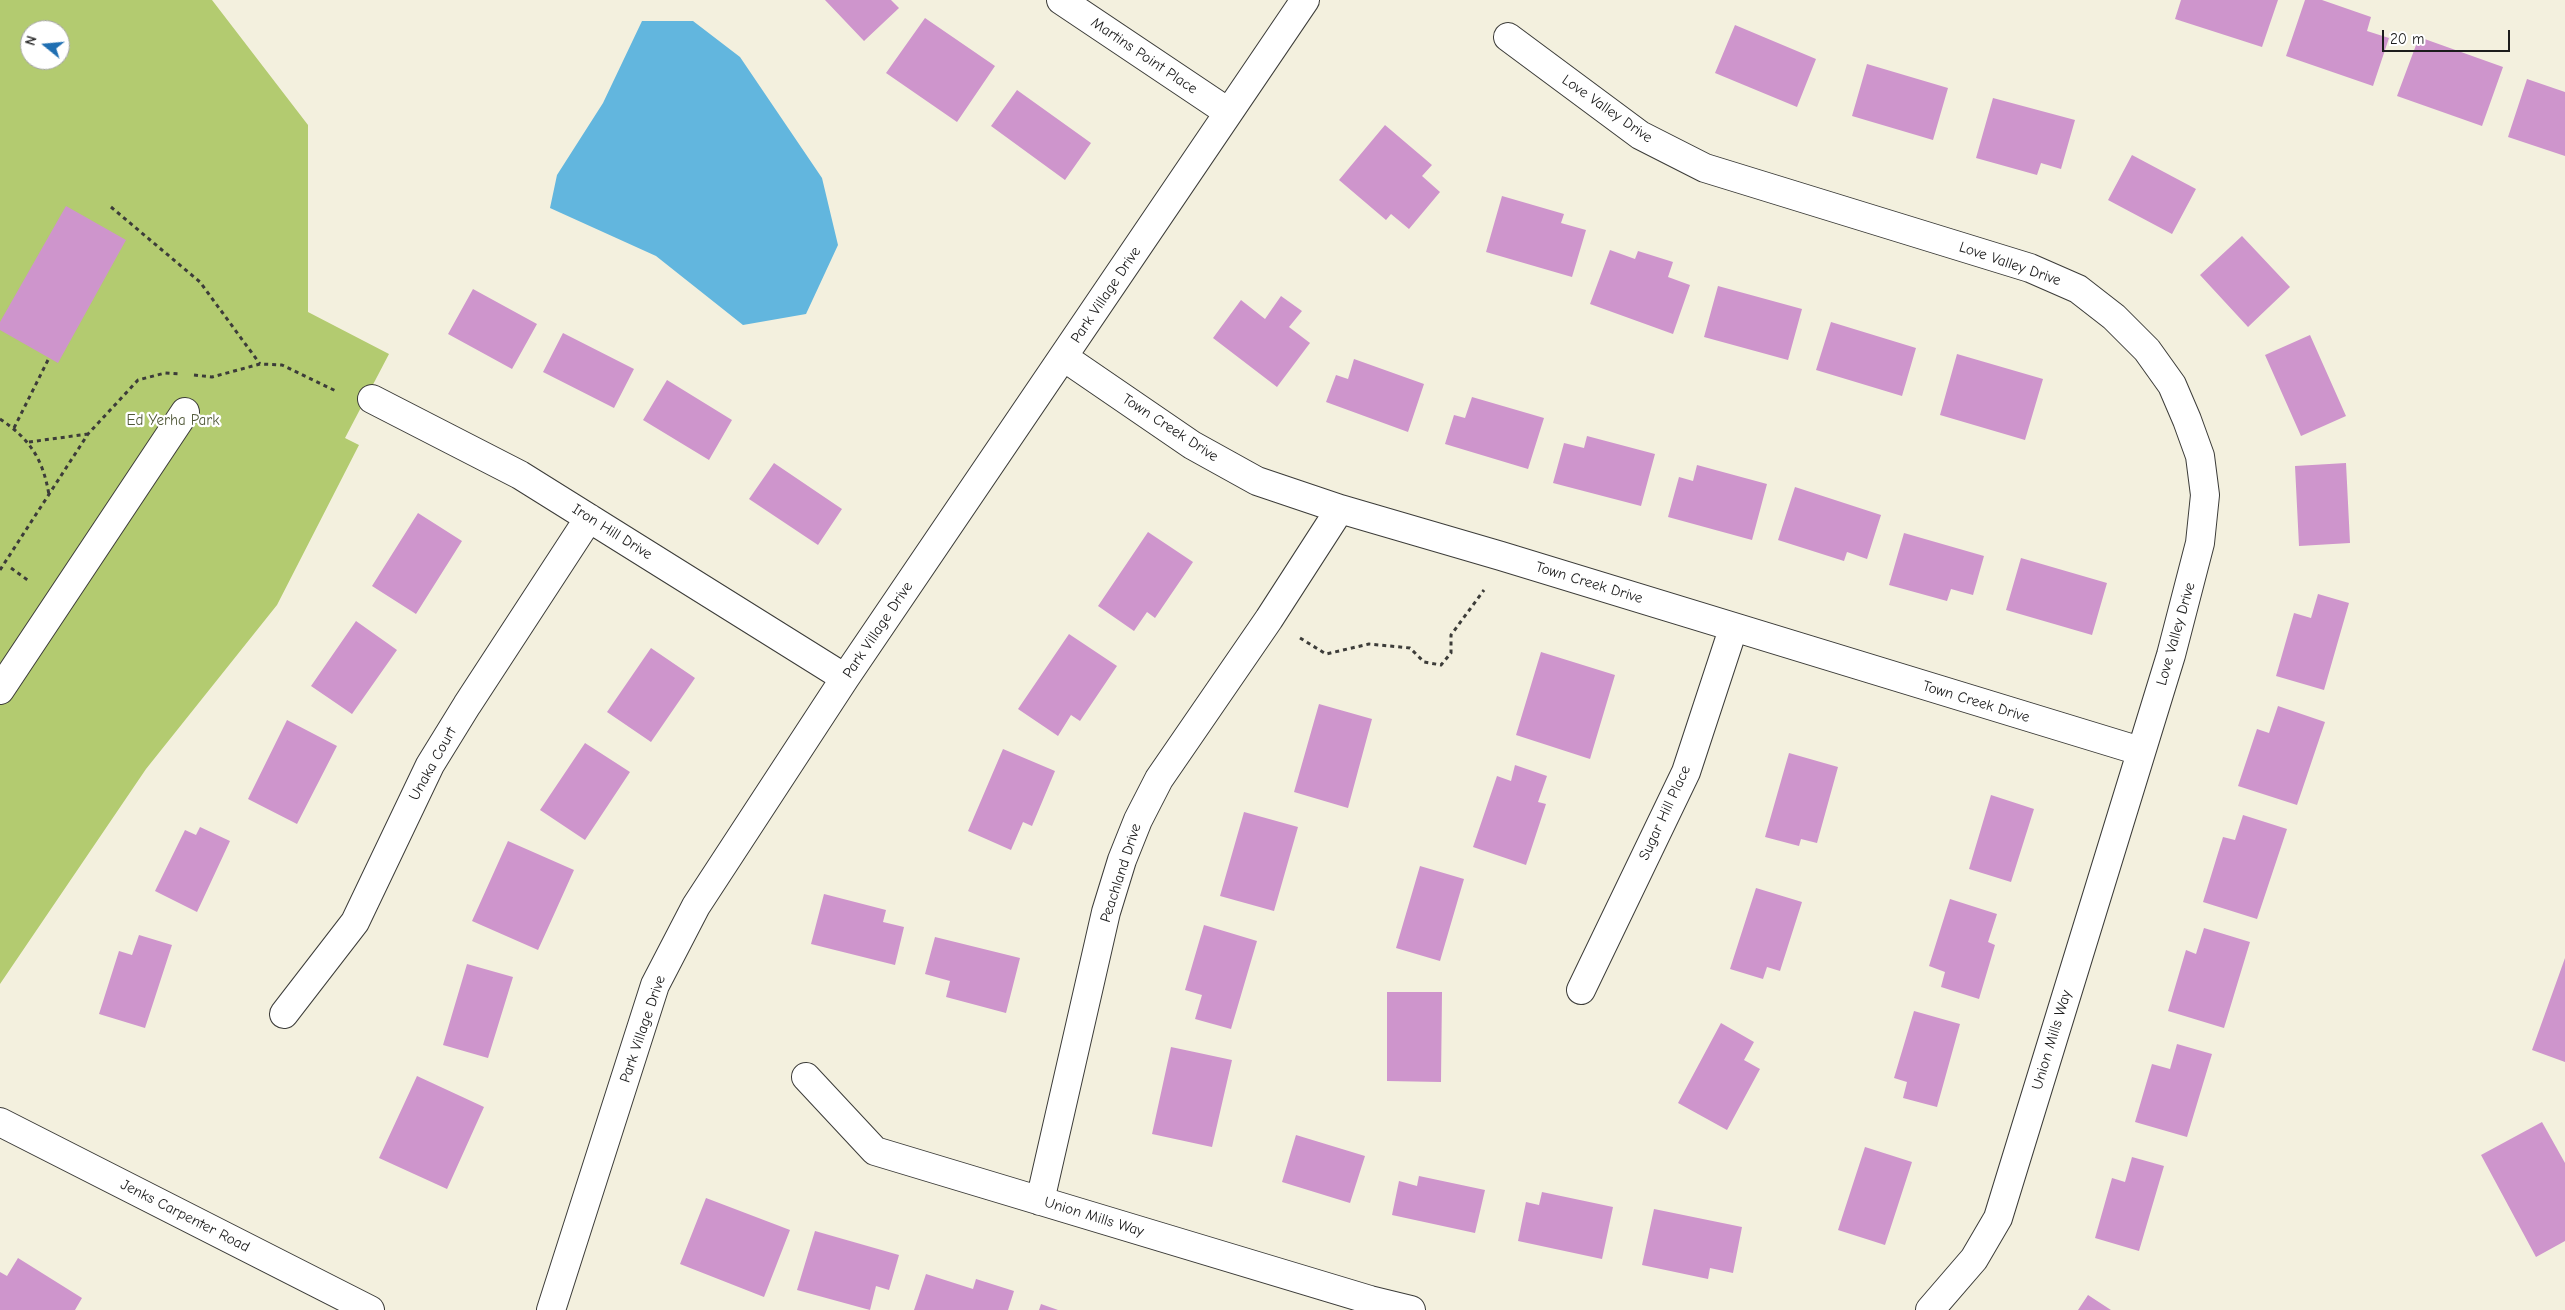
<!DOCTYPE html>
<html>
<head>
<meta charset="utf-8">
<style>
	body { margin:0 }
	#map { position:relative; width:2565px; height:1310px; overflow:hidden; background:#f3f0de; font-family:"Comic Neue",sans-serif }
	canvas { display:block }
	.north { position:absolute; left:20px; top:20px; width:50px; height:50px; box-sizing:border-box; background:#fff; border:1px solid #a4a4a4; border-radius:50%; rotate:287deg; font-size:14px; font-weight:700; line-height:20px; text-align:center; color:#1c1c1c }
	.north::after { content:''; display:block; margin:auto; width:18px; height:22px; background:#1f6fb2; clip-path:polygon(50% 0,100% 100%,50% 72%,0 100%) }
	.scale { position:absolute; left:2382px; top:30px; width:128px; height:22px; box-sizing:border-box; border:2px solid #1c1c1c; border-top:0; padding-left:6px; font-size:15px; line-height:18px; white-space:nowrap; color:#1c1c1c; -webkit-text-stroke:4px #fff; paint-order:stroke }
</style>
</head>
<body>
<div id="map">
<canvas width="2565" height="1310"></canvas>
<div class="north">N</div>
<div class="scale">20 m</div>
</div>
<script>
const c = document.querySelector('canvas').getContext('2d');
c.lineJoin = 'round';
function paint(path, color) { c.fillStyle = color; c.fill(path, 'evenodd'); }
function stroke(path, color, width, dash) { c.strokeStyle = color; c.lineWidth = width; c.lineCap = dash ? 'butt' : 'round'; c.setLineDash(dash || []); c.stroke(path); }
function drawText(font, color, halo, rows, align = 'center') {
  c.font = font + ' "Comic Neue",sans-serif'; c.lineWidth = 4.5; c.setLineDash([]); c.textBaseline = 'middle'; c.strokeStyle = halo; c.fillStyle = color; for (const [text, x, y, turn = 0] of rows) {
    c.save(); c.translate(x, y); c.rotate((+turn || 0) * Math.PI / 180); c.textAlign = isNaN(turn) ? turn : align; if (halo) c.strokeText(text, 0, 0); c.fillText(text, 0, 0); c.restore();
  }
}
const green = new Path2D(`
	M0 0H212L308 125V312L389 354 345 438 359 445 277 605 146 769 0 984ZM30 30H60V60H30Z`);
const water = new Path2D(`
	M642 21H693L740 57 822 178 838 245 806 314 743 325 656 256 550 208 557 175 603 103Z`);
const building = new Path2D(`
	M825 0H891L899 8 864 41Z
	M2181 0H2278L2262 47 2175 19Z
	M2305 0H2322L2371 17 2367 31 2389 38 2373 86 2286 56Z
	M925 18 995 66 957 122 886 73Z
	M1735 25 1816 59 1797 107 1715 73Z
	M2419 37 2503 67 2482 126 2397 96Z
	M1867 64 1948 88 1933 140 1852 116Z
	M2527 79 2565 92V156L2508 137Z
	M1017 90 1091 143 1065 180 991 126Z
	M1993 98 2075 120 2061 169 2041 163 2037 175 1976 158Z
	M1385 125 1432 165 1422 176 1440 192 1409 229 1391 214 1386 220 1339 180Z
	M2132 155 2196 189 2172 234 2108 200Z
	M1502 196 1564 214 1561 223 1586 230 1572 277 1486 252Z
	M66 206 126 240 58 363 0 330V322Z
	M2242 236 2290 287 2248 327 2200 275Z
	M1610 250 1635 259 1638 251 1673 262 1668 277 1690 285 1673 334 1590 304Z
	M1718 286 1802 309 1788 360 1704 337Z
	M473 289 537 324 512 369 448 334Z
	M1281 296 1302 311 1289 327 1310 343 1277 387 1213 338 1241 300 1265 319Z
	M1831 322 1916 348 1902 396 1816 370Z
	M563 333 634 369 614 408 543 372Z
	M2310 335 2346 416 2301 436 2265 355Z
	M1957 354 2043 379 2025 440 1940 415Z
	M1354 359 1424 384 1408 432 1326 402 1336 375 1348 379Z
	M667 380 732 420 709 460 643 420Z
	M1472 397 1544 418 1528 469 1445 444 1454 415 1465 418Z
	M1587 436 1655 454 1641 506 1553 483 1564 443 1584 448Z
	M774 463 842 509 818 545 749 499Z
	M2346 463 2350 543 2299 546 2295 466Z
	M1697 465 1767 484 1752 540 1668 517 1679 477 1693 481Z
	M1795 487 1881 515 1867 559 1847 552 1844 561 1778 540Z
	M418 513 462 541 416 614 372 586Z
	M1148 532 1193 562 1155 618 1147 612 1134 631 1098 606Z
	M1904 533 1984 556 1973 595 1951 589 1947 601 1889 585Z
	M2021 558 2107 583 2092 635 2006 610Z
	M2318 594 2349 603 2324 690 2276 676 2294 613 2311 618Z
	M356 621 397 650 352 714 311 686Z
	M1069 634 1117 666 1080 721 1071 715 1058 736 1018 709Z
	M651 648 695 678 651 742 607 712Z
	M1541 652 1615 675 1590 759 1516 735Z
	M1319 704 1372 719 1348 808 1294 792Z
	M2278 706 2325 722 2297 805 2238 786 2257 729 2269 733Z
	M287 720 337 746 297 824 248 799Z
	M585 743 630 772 585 840 540 810Z
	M1003 749 1055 771 1032 826 1023 822 1011 850 968 831Z
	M1789 753 1838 767 1817 843 1801 839 1799 846 1765 837Z
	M1515 765 1547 776 1538 802 1546 804 1526 865 1473 847 1497 776 1511 781Z
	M1991 795 2034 809 2011 882 1969 869Z
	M1244 812 1298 827 1274 911 1220 896Z
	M2243 815 2287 829 2257 919 2203 902 2223 837 2235 840Z
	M200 827 230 841 197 912 155 891 185 830 196 835Z
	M508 841 574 870 538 950 472 921Z
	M1420 866 1464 879 1440 961 1396 948Z
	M1756 888 1802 902 1780 971 1767 967 1763 979 1730 969Z
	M824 894 886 910 883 922 904 927 895 965 811 944Z
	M1950 899 1997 914 1988 942 1995 945 1979 999 1941 987 1945 972 1929 966Z
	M1204 925 1257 941 1231 1029 1195 1019 1202 995 1185 990Z
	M2204 928 2250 942 2224 1028 2168 1011 2186 950 2196 954Z
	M139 935 172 945 145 1028 99 1014 119 951 132 955Z
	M935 937 1020 958 1006 1013 946 997 950 981 925 974Z
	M2565 958V1062L2532 1050Z
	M467 964 513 977 488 1058 443 1045Z
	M1387 992H1442L1441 1082 1387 1081Z
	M1914 1011 1960 1024 1937 1107 1903 1098 1907 1082 1894 1078Z
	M1721 1023 1754 1042 1744 1060 1760 1069 1727 1130 1678 1103Z
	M2177 1044 2212 1054 2187 1137 2135 1122 2152 1064 2170 1069Z
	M1171 1047 1232 1060 1212 1147 1152 1134Z
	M417 1076 484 1107 447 1189 379 1158Z
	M2542 1122 2565 1163V1241L2536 1257 2481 1155Z
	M1296 1135 1365 1156 1350 1203 1282 1182Z
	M1865 1147 1912 1162 1885 1245 1838 1230Z
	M2132 1157 2164 1166 2139 1251 2095 1238 2112 1178 2125 1182Z
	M1419 1176 1485 1190 1475 1233 1392 1215 1399 1181 1417 1186Z
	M1542 1192 1613 1207 1602 1259 1518 1241 1526 1202 1539 1205Z
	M706 1198 790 1230 764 1297 680 1264Z
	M1654 1209 1742 1227 1733 1273 1710 1268 1708 1279 1642 1265Z
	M815 1231 899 1255 889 1290 876 1286 870 1310 797 1290Z
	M18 1258 82 1298 75 1310H0V1272L7 1276Z
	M926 1274 973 1289 976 1279 1014 1291 1008 1310H914Z
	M2088 1295 2111 1310H2078Z
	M1041 1304 1058 1310H1039Z`);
const path = new Path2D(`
	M111 207 200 282 260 364
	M194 375 212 377 260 364 282 365 338 392
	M0 419C30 439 43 459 49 495
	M14 428 49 358
	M29 442 88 434
	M11 568 29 581
	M0 570 88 434 138 380 165 373 181 374
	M1300 638 1326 654 1369 644 1410 648 1424 662 1441 665 1451 653V635L1484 590`);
const minor = new Path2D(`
	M1061 0 1228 112
	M1508 37 1640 135 1705 168 2030 268 2078 289 2114 317 2147 350 2172 385 2187 420 2200 456 2205 495 2200 543 2171 655 1998 1218 1974 1259 1930 1310
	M1065 358 1192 445 1257 481 1340 509 1501 556 2140 751
	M372 399 520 475 845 678
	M0 690 185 412
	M1581 990 1686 772 1733 629
	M284 1014 355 922 430 765 467 705 589 518
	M806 1077 875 1151 1370 1300 1411 1310
	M0 1122 370 1310
	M1040 1201 1106 912 1122 860 1138 820 1159 779 1269 619 1340 509
	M551 1310 655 985 696 906 845 678 1305 0`);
const streetNames = [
	["Martins Point Place",1144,56,34],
	["Love Valley Drive",1607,109,35],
	["Love Valley Drive",2010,264,19],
	["Park Village Drive",1106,295,-56],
	["Town Creek Drive",1170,428,33],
	["Iron Hill Drive",612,532,32],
	["Town Creek Drive",1589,583,17],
	["Park Village Drive",878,630,-56],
	["Love Valley Drive",2176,634,-74],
	["Town Creek Drive",1976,702,17],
	["Unaka Court",433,764,-61],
	["Sugar Hill Place",1665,813,-65],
	["Peachland Drive",1121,873,-72],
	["Park Village Drive",643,1029,-71],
	["Union Mills Way",2052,1040,-73],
	["Jenks Carpenter Road",185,1216,27],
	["Union Mills Way",1094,1217,17]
];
const parkNames = [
	["Ed Yerha Park",173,421]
];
paint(green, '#b3cb70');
paint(water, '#62b6de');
paint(building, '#ce95cc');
stroke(minor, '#3c3c39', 30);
stroke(path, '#3c3c39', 3, [4, 4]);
stroke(minor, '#fff', 28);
drawText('15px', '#1c1c1c', '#fff', streetNames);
drawText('15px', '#515939', '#fff', parkNames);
</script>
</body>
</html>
